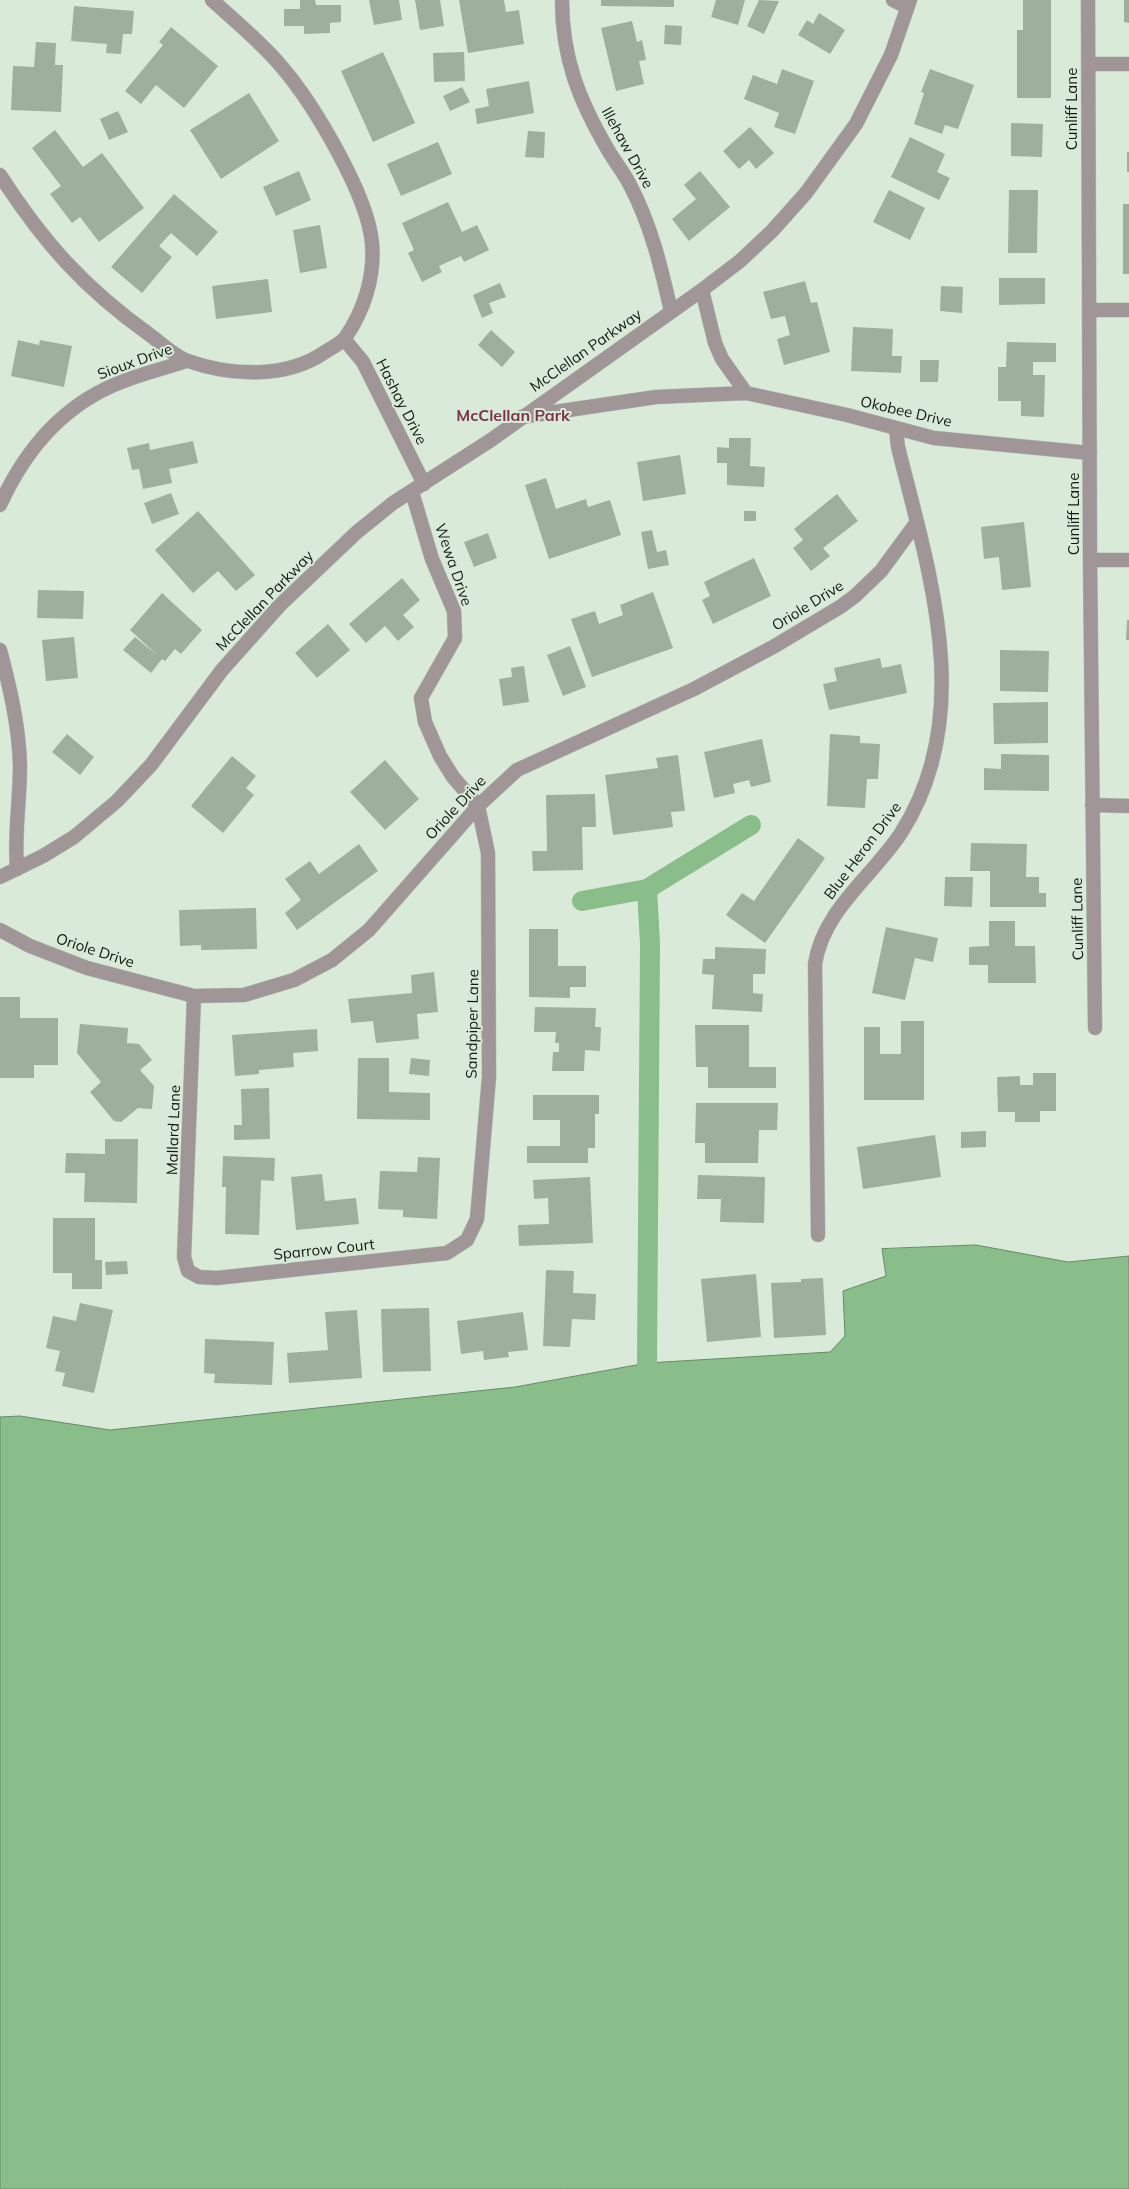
<!DOCTYPE html>
<html>
<head>
<meta charset="utf-8">
<style>
	body { margin:0 }
	canvas { display:block; background:#d9ead9 }
</style>
</head>
<body>
<canvas width="1129" height="2189"></canvas>
<script>
const c = document.querySelector('canvas').getContext('2d');
c.lineJoin = 'round';
function paint(path, color) { c.fillStyle = color; c.fill(path, 'evenodd'); }
function stroke(path, color, width, dash) { c.strokeStyle = color; c.lineWidth = width; c.lineCap = dash ? 'butt' : 'round'; c.setLineDash(dash || []); c.stroke(path); }
function drawText(font, color, halo, rows, align = 'center') {
  c.font = font + ' Mulish,sans-serif'; c.lineWidth = 4; c.setLineDash([]); c.textBaseline = 'middle'; c.strokeStyle = halo; c.fillStyle = color; for (const [text, x, y, turn = 0] of rows) {
    c.save(); c.translate(x, y); c.rotate((+turn || 0) * Math.PI / 180); c.textAlign = isNaN(turn) ? turn : align; if (halo) c.strokeText(text, 0, 0); c.fillText(text, 0, 0); c.restore();
  }
}
const water = new Path2D(`
	M976 1245 1068 1262 1129 1256V2189H0V1417L20 1416 110 1430 515 1387 647 1363 830 1352 845 1336 843 1291 886 1276 882 1249Z`);
const canal = new Path2D(`
	M647 889 650 944 647 1363
	M582 901 647 889 751 825`);
const building = new Path2D(`
	M300 0H315L316 5H341V22L330 23V33L304 34V26H284V9H300Z
	M369 0H399L402 20 374 25Z
	M415 0H440L444 26 420 30Z
	M459 0H504L506 12 519 10 524 44 468 53Z
	M601 0H674V7L601 6Z
	M716 0H745L738 25 711 17Z
	M759 0 779 1 764 34 747 26Z
	M1023 0H1051V98H1017V30H1023Z
	M1124 0H1129V23L1124 22Z
	M74 6 134 11 132 34H123L121 54 106 53 107 44 71 41Z
	M819 13 845 30 830 54 798 35 807 20 813 24Z
	M632 21 637 42 642 40 646 60 639 61 644 84 616 91 601 28Z
	M665 25 682 26 681 45 664 44Z
	M171 27 218 66 184 108 156 85 141 104 125 91 163 45 159 42Z
	M36 42 56 43 55 65H63L61 112 11 110 13 66 34 67Z
	M383 52 415 123 373 142 341 71Z
	M464 52 465 81 434 82 433 53Z
	M782 69 814 81 795 134 774 127 779 113 744 99 753 75 777 84Z
	M930 69 974 85 958 129 945 125 942 134 914 124 924 93 921 92Z
	M529 81 534 113 477 124 475 109 489 106 486 89Z
	M462 87 470 102 450 111 443 96Z
	M249 93 279 141 221 179 190 130Z
	M118 111 128 132 109 140 100 119Z
	M1011 123 1043 124 1042 157 1011 156Z
	M750 127 774 153 756 169 749 160 739 169 723 151Z
	M55 130 83 167 102 153 144 208 99 242 80 217 72 223 50 194 61 186 32 148Z
	M528 131 545 132 544 158 525 157Z
	M910 137 945 154 937 172 950 178 939 200 891 177Z
	M438 142 452 174 401 196 387 164Z
	M1127 152H1129V172H1127Z
	M299 171 311 200 276 216 263 187Z
	M700 171 730 207 689 241 672 219 696 199 684 185Z
	M889 190 925 208 910 240 873 222Z
	M1009 190H1038L1037 253H1008Z
	M174 194 218 232 197 256 171 233 159 246 172 257 142 293 111 267Z
	M448 202 462 232 477 225 489 250 464 262 461 256 439 266 442 272 422 282 408 253 414 250 402 223Z
	M1123 204H1129V274H1123Z
	M320 225 327 268 300 273 293 230Z
	M999 278H1045V304L999 305Z
	M268 279 272 312 216 319 212 286Z
	M805 281 811 303 817 302 830 352 784 365 777 339 790 335 785 316 771 319 763 292Z
	M500 283 506 297 489 303 493 313 482 318 473 295Z
	M941 286 963 287 962 313 940 311Z
	M853 327 893 329 892 356H902L901 373 851 371Z
	M491 330 515 352 502 367 478 345Z
	M18 340 39 345 40 340 72 346 64 387 11 376Z
	M1007 342 1056 343V362H1033V375H1045L1044 417 1021 416V401H998V367H1006Z
	M920 360H939L938 382H920Z
	M729 438H751L750 466 765 467 764 487 727 485V463H717V447L729 448Z
	M193 441 198 463 169 469 172 483 143 489 139 469 132 470 127 448 149 443 150 450Z
	M680 455 686 494 643 501 637 462Z
	M546 478 556 509 586 499 588 507 610 500 621 535 549 559 525 485Z
	M171 493 179 514 152 524 144 503Z
	M837 494 858 521 823 548 830 556 811 571 793 548 803 540 794 529Z
	M198 511 255 575 236 591 218 571 193 593 155 550Z
	M744 511H756V521H744Z
	M1024 522 1031 587 1002 590 999 557 984 559 981 527Z
	M652 530 657 552 666 550 669 565 648 569 641 532Z
	M488 533 497 558 474 567 464 542Z
	M754 558 771 596 713 624 702 600 710 596 704 582Z
	M402 578 420 600 403 615 414 627 398 641 385 626 366 643 349 624Z
	M38 590 84 591 83 619 37 618Z
	M653 592 673 648 592 677 571 619 595 611 599 624 623 615 620 605Z
	M162 593 202 630 181 654 175 649 165 661 162 659 151 673 123 650 135 637 158 656 130 630Z
	M1127 620H1129V640H1126Z
	M328 624 350 650 317 678 295 653Z
	M74 637 78 678 46 681 42 640Z
	M570 646 586 687 563 696 547 655Z
	M1000 650 1049 651 1048 692 1000 691Z
	M880 658 882 668 901 664 907 693 829 710 823 684 837 681 834 668Z
	M524 666 529 702 503 706 499 679 512 677 511 668Z
	M1048 702V743L994 744 993 703Z
	M67 734 94 757 80 775 52 752Z
	M830 734 860 736V743L880 744 878 779H867L865 808 827 806Z
	M762 739 771 782 751 787 749 780 733 784 735 793 714 798 704 752Z
	M1001 754 1049 755V791L984 790V768L1001 769Z
	M678 755 685 811 671 812 673 827 613 835 605 775 658 768 656 758Z
	M232 756 256 776 246 788 254 795 223 833 191 806Z
	M385 760 419 799 385 830 350 792Z
	M595 794 596 827H582L583 870 533 871 532 851H547L546 795Z
	M798 838 825 858 765 943 726 915 742 893 754 901Z
	M971 843 1027 844 1026 877H1039V893H1046V907H990V871H970Z
	M359 844 378 871 297 930 285 913 301 900 285 879 310 861 319 874Z
	M945 877H973L972 907 944 906Z
	M256 908 257 949 201 950V945L180 946 179 910Z
	M989 921H1015V946H1035L1036 983H988V965H969V947L989 946Z
	M886 927 938 938 933 962 915 958 905 1000 872 993Z
	M529 929H558V966H586V987H570V998L529 997Z
	M715 947 766 949 765 974H753V993L763 994 762 1012 712 1009 714 975 702 974 703 959H715Z
	M434 972 438 1012 417 1014 419 1039 376 1043 373 1021 351 1023 348 999 412 993 411 975Z
	M0 997H20V1018H58V1065H34V1078H0Z
	M535 1007 596 1008 595 1027H601L600 1051 585 1050 584 1071H552L553 1052H559V1043H555L556 1032H534Z
	M901 1021H924V1100H864V1027H880V1054H901Z
	M80 1024 128 1028 127 1043 139 1044 152 1060 140 1070 154 1086 152 1109 138 1108 121 1122 114 1121 90 1092 101 1082 77 1053Z
	M695 1025H749V1067H776V1088H708V1067H696Z
	M317 1029 318 1051 293 1053 294 1067 259 1070V1074L235 1076 232 1035Z
	M358 1058H389V1092L430 1093V1120L357 1119Z
	M411 1058 430 1060 429 1076 409 1074Z
	M1033 1073H1056V1111H1040V1122H1015V1112H998L997 1077 1020 1076V1085H1033Z
	M269 1088 270 1139 234 1140V1125H242L241 1089Z
	M533 1095H599V1114H595V1148H588V1163H527V1146H560V1120H533Z
	M696 1103H778L777 1130H759L758 1163H705V1143H695Z
	M986 1131V1147L961 1148V1132Z
	M935 1135 941 1177 863 1189 857 1147Z
	M105 1139H138L137 1203 84 1202 85 1173H65L66 1153 105 1154Z
	M223 1156 275 1158 274 1181 261 1180 259 1235 225 1234 226 1187H222Z
	M418 1157 440 1158 437 1219 403 1217V1210L378 1209 380 1171 417 1172Z
	M322 1174 325 1201 356 1198 359 1224 296 1230 291 1177Z
	M698 1175 765 1177 764 1223 720 1222 721 1199H697Z
	M590 1177 593 1243 519 1246 518 1225 549 1224 548 1198 534 1199 533 1180Z
	M53 1218H95V1260H102V1289H72V1273H53Z
	M127 1261 128 1274 106 1275 105 1262Z
	M546 1270 574 1271 573 1293 596 1294 595 1320 572 1319 570 1347 543 1346Z
	M756 1274 761 1337 707 1342 701 1279Z
	M823 1278 826 1335 774 1338 771 1283 801 1282V1279Z
	M80 1303 113 1310 94 1393 62 1386 65 1373 55 1371 60 1351 46 1348 53 1316 76 1321Z
	M429 1308 431 1371 383 1372 381 1309Z
	M357 1310 362 1378 289 1383 287 1353 328 1350 325 1312Z
	M523 1312 528 1350 508 1352 509 1357 484 1360 483 1351 461 1354 457 1321Z
	M205 1339 274 1342 272 1385 214 1383 215 1374 204 1373Z`);
const minor = new Path2D(`
	M562 0C562 58 579 100 608 150 615 162 624 173 630 185 651 225 661 267 671 311
	M893 0 907 7
	M1088 0 1090 560 1095 1028
	M1088 64H1129
	M0 175C44 243 84 288 150 335 161 343 175 357 188 361 231 376 286 379 325 352 331 348 340 344 345 338 364 311 375 276 372 243 368 195 313 103 281 66 261 42 235 21 212 0
	M702 290 715 343 722 359 746 393 847 415 934 438 1090 453
	M1090 310H1129
	M344 339 363 362 424 484
	M521 417 656 397 746 393
	M0 505C26 448 64 403 124 381 144 373 166 368 186 361
	M1090 560H1129
	M0 650C10 688 19 726 20 766 20 801 14 834 17 869
	M1092 805 1129 806
	M0 930 30 946 87 968 194 996 244 995 294 980 332 960 369 930 478 806 517 770 694 689 773 647 840 607 855 596 881 571 917 522
	M194 996 184 1257 188 1271 199 1277 217 1278 447 1253 467 1240 477 1219 489 1077 488 853 478 806 453 777 440 756 425 722 421 698 455 638 454 611 432 559 412 492
	M818 1235 815 964C823 910 873 876 901 833 977 714 929 572 898 447L896 429`);
const tertiary = new Path2D(`
	M0 877 43 856 74 837 117 801 151 765 222 670 280 605 357 532 393 503 491 440 702 290 740 261 772 231 806 193 856 124 891 55 910 0`);
const streetNames = [
	["Cunliff Lane",1072,109,-90],
	["Illehaw Drive",627,148,61],
	["McClellan Parkway",586,351,-35],
	["Sioux Drive",135,362,-20],
	["Hashay Drive",401,402,63],
	["Okobee Drive",906,412,13],
	["Cunliff Lane",1074,514,-90],
	["Wewa Drive",453,565,71],
	["McClellan Parkway",265,601,-46],
	["Oriole Drive",808,606,-32],
	["Oriole Drive",456,808,-47],
	["Blue Heron Drive",863,851,-53],
	["Cunliff Lane",1078,919,-91],
	["Oriole Drive",95,951,18],
	["Sandpiper Lane",473,1024,-89],
	["Mallard Lane",174,1130,-88],
	["Sparrow Court",324,1250,-6]
];
const neighbourhoodNames = [
	["McClellan Park",513,416]
];
paint(water, '#89bd89');
stroke(water, '#668c66', 1);
stroke(canal, '#89bd89', 20);
paint(building, '#9faf9e');
stroke(minor, '#b5c4b5', 15);
stroke(tertiary, '#b5c4b5', 15);
stroke(minor, '#a09698', 14);
stroke(tertiary, '#a09698', 14);
drawText('15px', '#131913', '#d9ead9', streetNames);
drawText('bold 16px', '#7a354b', '#d9ead9', neighbourhoodNames);
</script>
</body>
</html>
